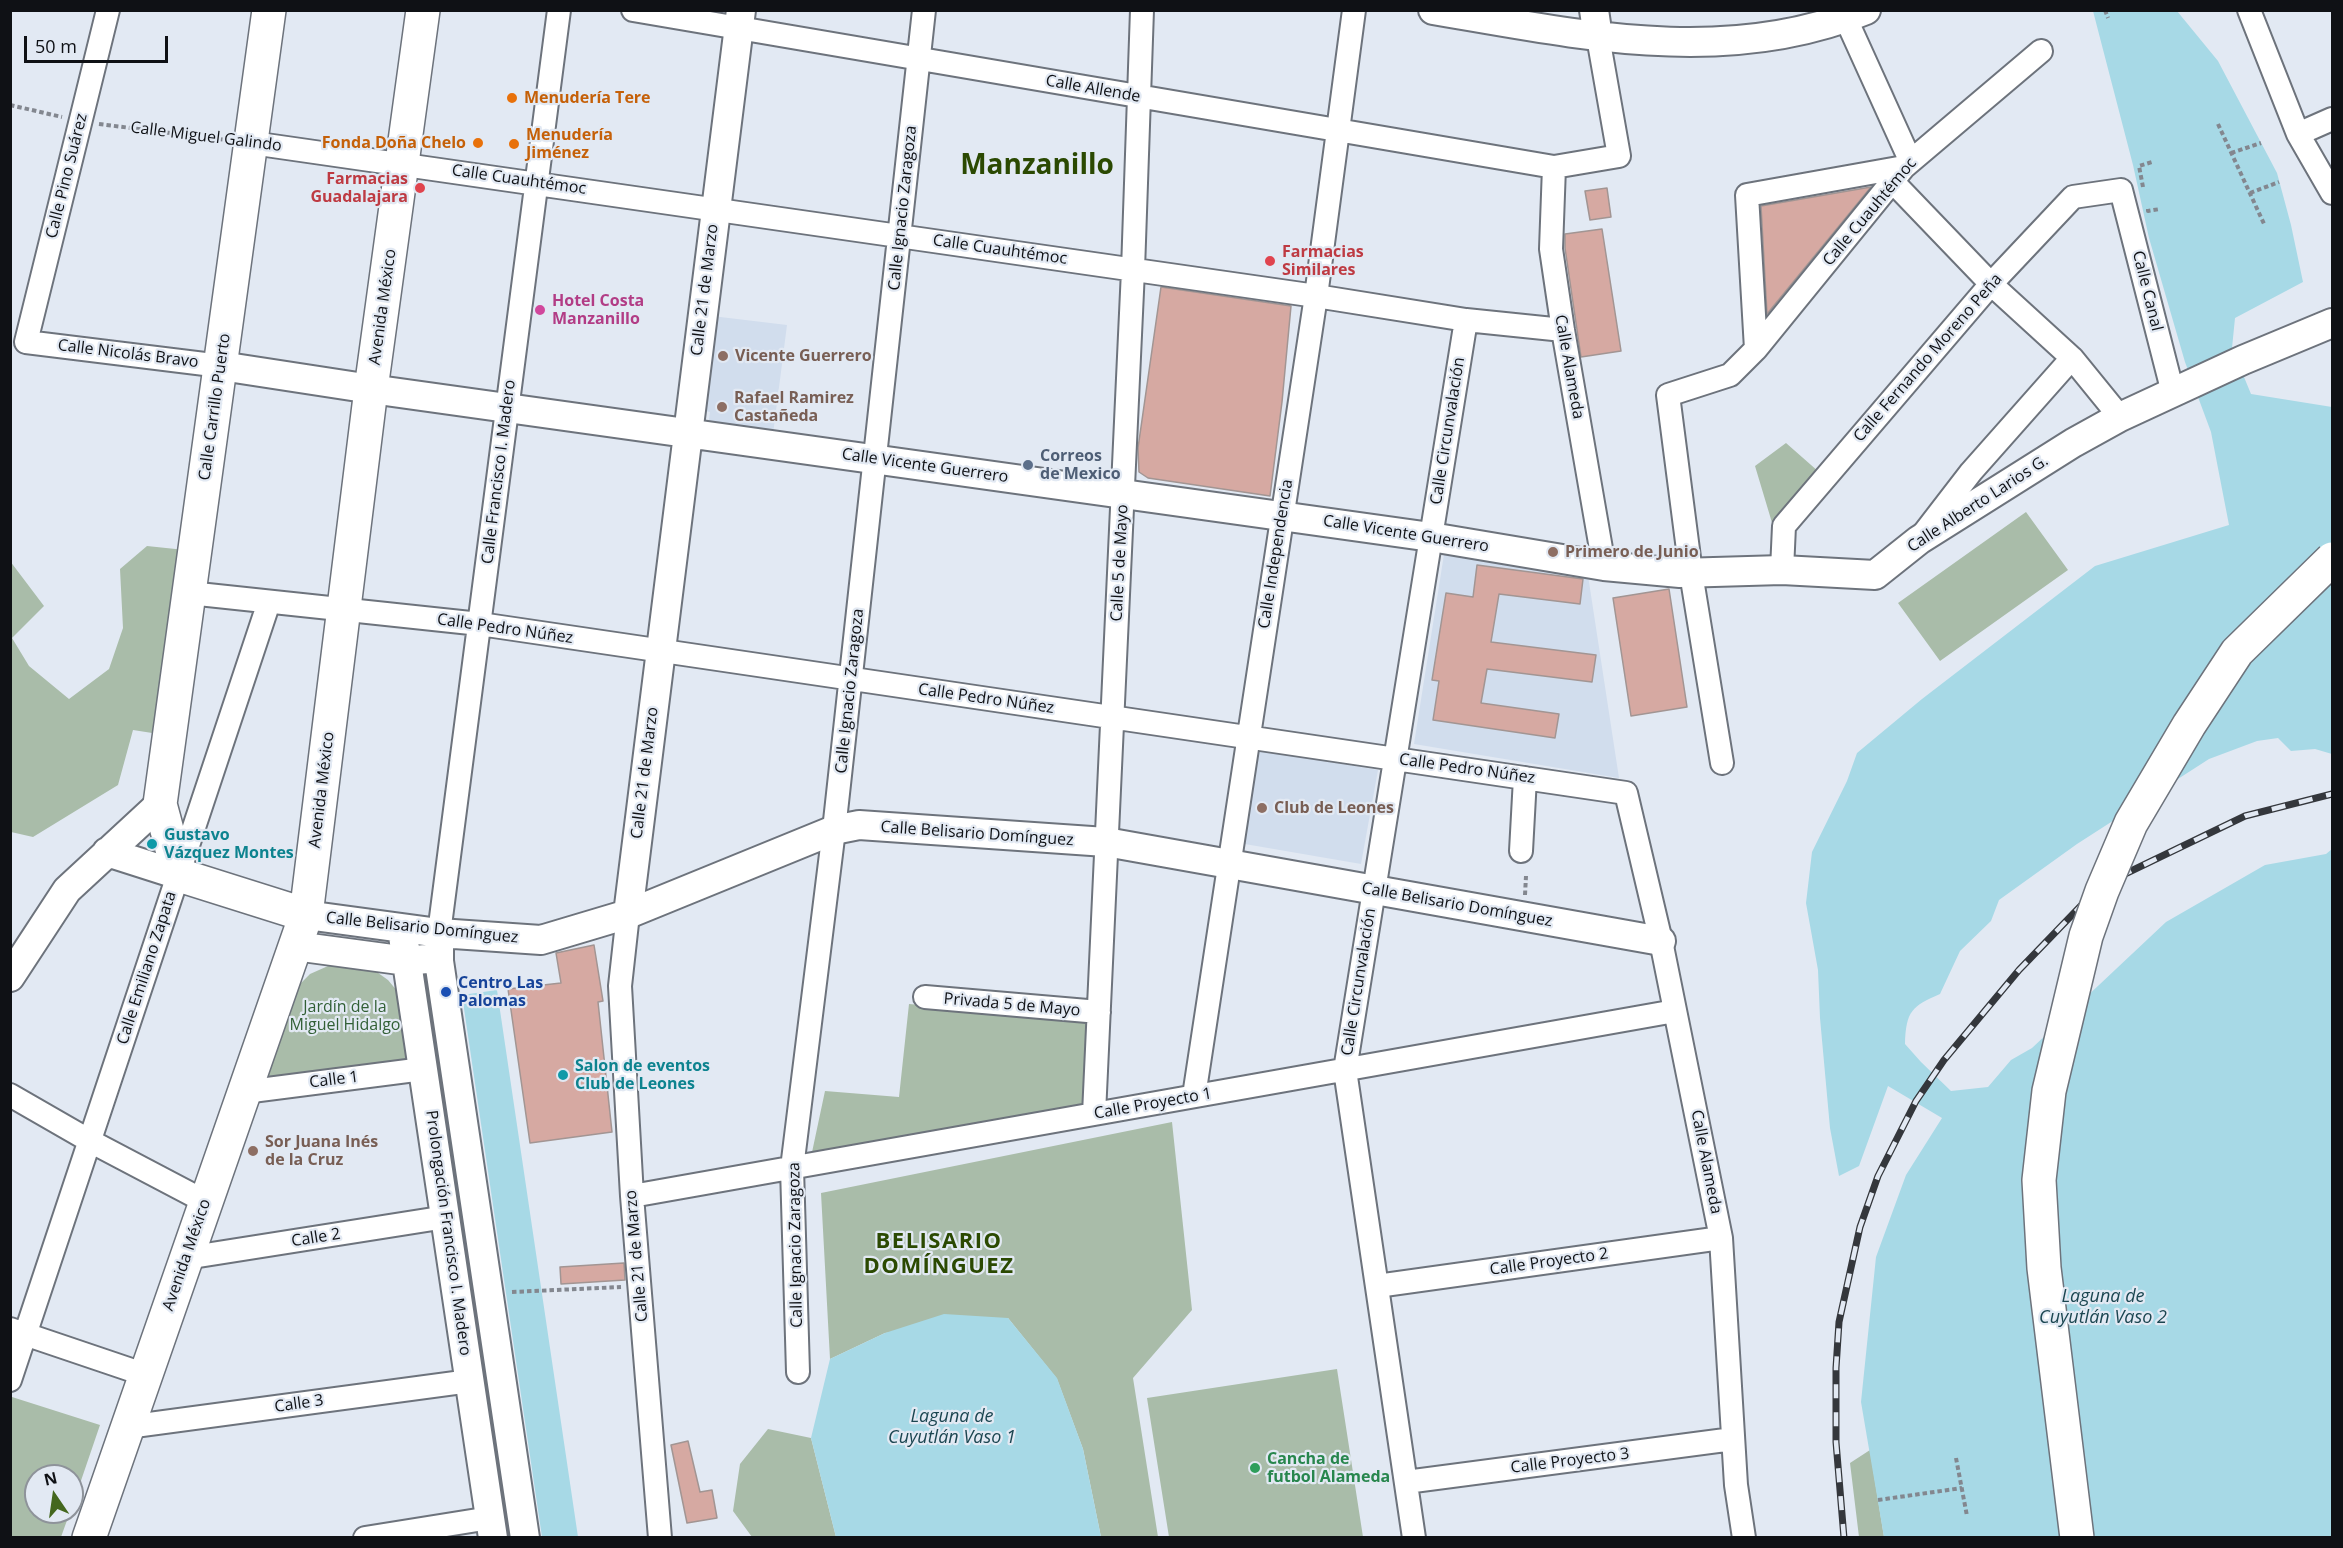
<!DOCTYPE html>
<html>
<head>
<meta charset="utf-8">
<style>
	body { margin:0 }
	#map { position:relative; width:2343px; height:1548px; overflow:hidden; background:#e2e9f3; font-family:"Open Sans",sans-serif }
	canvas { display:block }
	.frame { position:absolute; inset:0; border:12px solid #0f1115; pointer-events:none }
	.north { position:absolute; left:24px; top:1464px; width:60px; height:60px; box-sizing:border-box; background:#e2e9f3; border:2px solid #8e939a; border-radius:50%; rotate:347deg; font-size:16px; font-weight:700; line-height:24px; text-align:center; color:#0f1115 }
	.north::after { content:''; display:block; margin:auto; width:21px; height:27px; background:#44671e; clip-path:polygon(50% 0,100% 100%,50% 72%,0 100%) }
	.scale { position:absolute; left:24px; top:36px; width:144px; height:27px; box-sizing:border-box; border:3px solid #0f1115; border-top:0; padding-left:8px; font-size:18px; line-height:21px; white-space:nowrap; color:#0f1115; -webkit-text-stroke:4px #e2e9f3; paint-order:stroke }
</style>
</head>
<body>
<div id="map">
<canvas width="2343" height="1548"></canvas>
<div class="frame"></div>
<div class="north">N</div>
<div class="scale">50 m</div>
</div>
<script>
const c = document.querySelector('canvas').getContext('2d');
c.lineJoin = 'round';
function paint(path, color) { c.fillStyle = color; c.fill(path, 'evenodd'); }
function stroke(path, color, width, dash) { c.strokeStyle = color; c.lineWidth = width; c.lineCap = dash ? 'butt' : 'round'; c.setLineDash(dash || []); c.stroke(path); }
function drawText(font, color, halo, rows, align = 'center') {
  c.font = font + ' "Open Sans",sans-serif'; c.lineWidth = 4.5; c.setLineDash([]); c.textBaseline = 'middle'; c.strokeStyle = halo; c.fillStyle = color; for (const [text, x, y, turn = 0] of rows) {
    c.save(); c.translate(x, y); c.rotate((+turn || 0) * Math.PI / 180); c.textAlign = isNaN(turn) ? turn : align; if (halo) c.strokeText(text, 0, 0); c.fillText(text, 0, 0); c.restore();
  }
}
const built = new Path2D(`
	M712 316 787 325 773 434 708 426 710 412 699 410Z
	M1445 548 1587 569 1619 778 1414 744Z
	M1255 749 1378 770 1361 864 1239 843Z`);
const green = new Path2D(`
	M1786 443 1819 472 1773 526 1755 466Z
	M2026 512 2068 570 1940 661 1898 603Z
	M147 546 185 550 165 735 133 730 118 785 33 837 11 832 10 561 44 606 12 638 29 666 69 699 109 669 123 628 120 569Z
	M343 963 374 970 388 980 398 992 408 1063 261 1081 296 988 310 974 328 966Z
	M909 1004 1092 1020 1085 1115 811 1157 825 1091 899 1097Z
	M1172 1122 1192 1310 1133 1378 1158 1537H1101L1083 1449 1057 1379 1008 1318 885 1333 830 1359 821 1193Z
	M1337 1369 1363 1537H1169L1147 1398Z
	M12 1397 100 1425 72 1507V1476H36V1512H70L61 1537H11L10 1403Z
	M768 1429 811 1438 836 1537H752L733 1511 740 1464Z
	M1870 1450 1884 1537H1859L1850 1463Z`);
const water = new Path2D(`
	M2093 11H2177L2218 61 2277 173 2291 225 2303 282 2235 318 2232 348 2251 394 2332 407V754L2315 749 2291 751 2278 738 2257 741 2209 759 2077 844 1999 900 1991 921 1960 951 1940 994C1912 1006 1906 1011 1905 1044L1921 1062 1951 1091 1988 1087 2011 1060 2032 1048 2166 922 2265 865 2326 854 2332 849V1537H1884L1861 1402 1876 1257 1906 1175 1942 1118 1888 1086 1859 1166 1839 1176 1830 1128 1820 1018 1818 970 1806 903 1812 852 1847 781 1857 753 1922 699 2095 566 2229 525 2211 432 2185 362 2149 238 2133 165Z
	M497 990 578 1537H542L462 995Z
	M944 1314 1008 1318 1057 1378 1083 1449 1101 1537H836L811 1438 830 1359 885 1333Z`);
const building = new Path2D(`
	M1871 187 1767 314 1761 206Z
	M1607 188 1611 217 1590 220 1585 191Z
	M1602 229 1621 351 1581 357 1565 248V234Z
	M1161 287 1291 306 1282 402 1270 496 1148 478 1139 472 1138 448Z
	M1477 565 1583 579 1580 604 1499 594 1491 642 1596 655 1592 682 1487 669 1481 703 1559 714 1555 738 1433 720 1439 681 1432 680 1446 593 1473 597Z
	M1669 589 1687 707 1631 716 1613 598Z
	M594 945 603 1001 598 1002 612 1132 530 1143 508 989 561 983 556 953Z
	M624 1263 625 1280 561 1284 560 1267Z
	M688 1441 700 1492 712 1490 717 1518 687 1523 671 1445Z`);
const path = new Path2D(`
	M2105 10 2108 18
	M10 105 62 117
	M99 124 226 140
	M2218 124 2265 226
	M2231 153 2261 143
	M2143 187 2139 166 2152 162
	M2250 193 2279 182
	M2148 209V211L2160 209
	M1525 895 1526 876
	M512 1292 621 1287
	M1956 1458 1967 1516
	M1878 1500 1962 1488`);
const minor = new Path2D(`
	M108 10 26 342 221 366
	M633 10 1554 167 1619 156 1598 37
	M2249 10 2298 134 2332 193
	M1846 19 1910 160
	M2298 134 2332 119
	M252 143 1316 296 1466 320 1563 330
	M1554 167 1551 249 1563 330 1604 566
	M1904 167 1747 195 1756 349 1904 167 2041 51
	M1893 182 1991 284 2072 358 2120 417
	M1924 533 1971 472 2072 358
	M1782 570 1784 526 1991 284 2073 197 2121 190 2173 393
	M189 593 480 624 1626 793 1661 941 1721 1238 1736 1485 1744 1538
	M1722 763 1691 573 1668 395 1730 375 1756 349
	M1521 851 1525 778
	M628 914 620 986 632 1196 660 1538
	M439 933 559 10
	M925 997 1099 1012
	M244 1092 423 1069
	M10 1095 90 1141 206 1202
	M1194 1096 1316 296 1354 10
	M1094 1114 1133 270 1142 10
	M632 1196 1675 1011
	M186 1258 446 1217
	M1377 1286 1721 1238
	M10 1329 146 1375
	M798 1372 792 1168 834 830 924 10
	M10 1380 269 602
	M127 1427 470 1381
	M1406 1482 1733 1439
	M365 1538 490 1518
	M1414 1538 1345 1070 1466 320`);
const tertiary = new Path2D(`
	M1433 10C1576 34 1726 68 1866 10
	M1594 10 1598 37
	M221 366 371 389 1431 537 1604 566 1680 573 1782 570 1875 575 1919 540 2073 443 2120 417 2243 360 2332 323
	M107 852 179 875
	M628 914 741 10
	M306 915 439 933 541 940 628 914 834 830 859 825 1106 842 1661 941
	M402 929 493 1538
	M439 933V961L525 1538
	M295 946 407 961 426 959
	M10 977 67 890 160 804`);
const secondary = new Path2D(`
	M269 10 160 804 179 875 306 915
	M89 1538 306 915 371 389 423 10`);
const rail = new Path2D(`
	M1844 1538 1836 1442V1368L1839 1322 1860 1227 1878 1176 1916 1101 1944 1060 2019 970 2100 886 2245 816 2332 794`);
const secondaryBridge = new Path2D(`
	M2077 1538 2044 1268 2039 1180 2049 1091 2086 936 2102 891 2131 823 2189 725 2237 652 2332 559`);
const markers = [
	[512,98,6,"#e8710a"],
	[478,143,6,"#e8710a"],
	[514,144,6,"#e8710a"],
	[420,188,6,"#e0444e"],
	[1270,261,6,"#e0444e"],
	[540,310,6,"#d1479c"],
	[723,356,6,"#8d6e63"],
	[722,407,6,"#8d6e63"],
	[1028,465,6,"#5c6f8a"],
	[1553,552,6,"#8d6e63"],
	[1262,808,6,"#8d6e63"],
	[152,844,6,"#0f9aa8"],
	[446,992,6,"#1a4fb4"],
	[563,1075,6,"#0f9aa8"],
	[253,1151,6,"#8d6e63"],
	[1255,1468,6,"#2e9e5b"]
];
const streetNames = [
	["Calle Allende",1093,89,10],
	["Calle Miguel Galindo",206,137,7],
	["Calle Pino Suárez",67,176,-76],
	["Calle Cuauhtémoc",519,180,8],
	["Calle Ignacio Zaragoza",903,208,-84],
	["Calle Cuauhtémoc",1870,212,-50],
	["Calle Cuauhtémoc",1000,250,8],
	["Calle 21 de Marzo",705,290,-83],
	["Calle Canal",2147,291,76],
	["Avenida México",383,307,-82],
	["Calle Nicolás Bravo",128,354,7],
	["Calle Fernando Moreno Peña",1928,358,-49],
	["Calle Alameda",1569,367,80],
	["Calle Carrillo Puerto",215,407,-82],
	["Calle Circunvalación",1448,431,-81],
	["Calle Vicente Guerrero",925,466,8],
	["Calle Francisco I. Madero",499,472,-83],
	["Calle Alberto Larios G.",1978,504,-33],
	["Calle Vicente Guerrero",1406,534,9],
	["Calle Independencia",1276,554,-81],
	["Calle 5 de Mayo",1120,563,-87],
	["Calle Pedro Núñez",505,629,8],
	["Calle Ignacio Zaragoza",850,691,-84],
	["Calle Pedro Núñez",986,699,8],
	["Calle Pedro Núñez",1467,769,8],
	["Calle 21 de Marzo",645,773,-83],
	["Avenida México",322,790,-83],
	["Calle Belisario Domínguez",977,834,4],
	["Calle Belisario Domínguez",1457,905,10],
	["Calle Belisario Domínguez",422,928,6],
	["Calle Emiliano Zapata",147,968,-72],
	["Calle Circunvalación",1359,982,-81],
	["Privada 5 de Mayo",1012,1005,5],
	["Calle 1",334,1080,-7],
	["Calle Proyecto 1",1153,1104,-10],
	["Calle Alameda",1706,1162,79],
	["Prolongación Francisco I. Madero",448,1233,82],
	["Calle 2",316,1238,-9],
	["Calle Ignacio Zaragoza",796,1245,-91],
	["Avenida México",187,1255,-71],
	["Calle 21 de Marzo",637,1256,-95],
	["Calle Proyecto 2",1549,1262,-8],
	["Calle 3",299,1404,-8],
	["Calle Proyecto 3",1570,1461,-7]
];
const foodNames = [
	["Menudería Tere",524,98],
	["Menudería",526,135],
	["Jiménez",526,153],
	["Fonda Doña Chelo",466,143,"right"]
];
const healthNames = [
	["Farmacias",408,179],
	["Guadalajara",408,197],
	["Farmacias",1282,252,"left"],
	["Similares",1282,270,"left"]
];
const hotelNames = [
	["Hotel Costa",552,301],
	["Manzanillo",552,319]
];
const educationNames = [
	["Vicente Guerrero",735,356],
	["Rafael Ramirez",734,398],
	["Castañeda",734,416],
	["Primero de Junio",1565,552],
	["Club de Leones",1274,808],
	["Sor Juana Inés",265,1142],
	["de la Cruz",265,1160]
];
const serviceNames = [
	["Correos",1040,456],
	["de Mexico",1040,474]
];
const cultureNames = [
	["Gustavo",164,835],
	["Vázquez Montes",164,853],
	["Salon de eventos",575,1066],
	["Club de Leones",575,1084]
];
const transitNames = [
	["Centro Las",458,983],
	["Palomas",458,1001]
];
const parkNames = [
	["Jardín de la",345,1007],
	["Miguel Hidalgo",345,1025]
];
const leisureNames = [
	["Cancha de",1267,1459],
	["futbol Alameda",1267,1477]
];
const waterNames = [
	["Laguna de",2103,1297],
	["Cuyutlán Vaso 2",2103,1318],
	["Laguna de",952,1417],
	["Cuyutlán Vaso 1",952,1438]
];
const districtNames = [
	["BELISARIO",939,1242],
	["DOMÍNGUEZ",939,1267]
];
const townNames = [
	["Manzanillo",1037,166]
];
paint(built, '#d1dded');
paint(green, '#a9bca9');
paint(water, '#a7d9e6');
paint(building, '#d6a9a2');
stroke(building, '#a29593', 1.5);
stroke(minor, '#6d737c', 26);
stroke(tertiary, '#6d737c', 32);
stroke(secondary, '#6d737c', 36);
stroke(path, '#83878f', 4, [4.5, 3]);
stroke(minor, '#fff', 22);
stroke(tertiary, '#fff', 28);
stroke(secondary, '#fff', 33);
stroke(rail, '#34373c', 7);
stroke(rail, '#e2e9f3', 4.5, [14]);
stroke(secondaryBridge, '#6d737c', 36, []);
stroke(secondaryBridge, '#fff', 33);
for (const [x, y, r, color] of markers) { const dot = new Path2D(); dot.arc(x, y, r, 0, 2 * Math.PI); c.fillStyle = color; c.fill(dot); stroke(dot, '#e2e9f3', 2); }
drawText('16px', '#0f1115', '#e2e9f3', streetNames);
drawText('bold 16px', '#c56008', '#e2e9f3', foodNames, 'left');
drawText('bold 16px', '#be3a42', '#e2e9f3', healthNames, 'right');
drawText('bold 16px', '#b23c85', '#e2e9f3', hotelNames, 'left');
drawText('bold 16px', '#785e54', '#e2e9f3', educationNames, 'left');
drawText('bold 16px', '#4e5e75', '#e2e9f3', serviceNames, 'left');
drawText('bold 16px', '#0d838f', '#e2e9f3', cultureNames, 'left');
drawText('bold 16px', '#164399', '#e2e9f3', transitNames, 'left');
drawText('16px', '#315f35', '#e2e9f3', parkNames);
drawText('bold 16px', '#27864d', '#e2e9f3', leisureNames, 'left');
drawText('italic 18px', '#1b4651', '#e2e9f3', waterNames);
c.letterSpacing = '1.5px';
drawText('bold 22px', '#2b4902', '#e2e9f3', districtNames);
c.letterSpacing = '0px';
drawText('bold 28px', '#2b4902', '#e2e9f3', townNames);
</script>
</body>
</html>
